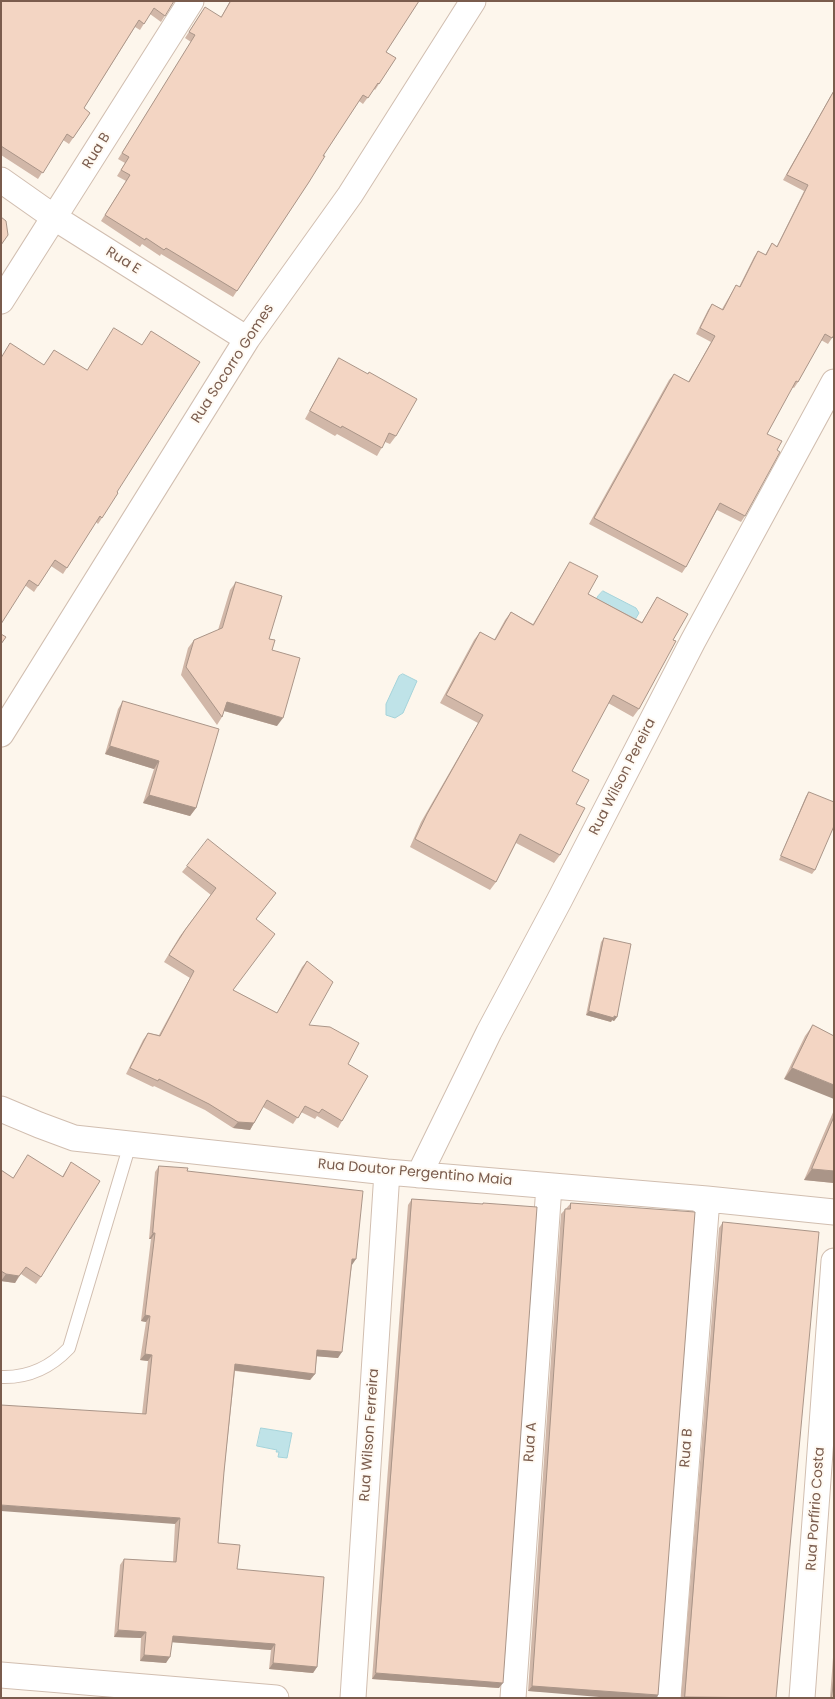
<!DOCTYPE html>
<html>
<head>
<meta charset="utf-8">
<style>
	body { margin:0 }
	#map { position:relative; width:835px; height:1699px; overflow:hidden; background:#fdf6ec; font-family:Poppins,sans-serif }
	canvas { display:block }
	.frame { position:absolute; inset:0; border:2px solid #7a5c4d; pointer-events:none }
</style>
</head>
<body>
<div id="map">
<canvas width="835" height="1699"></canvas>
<div class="frame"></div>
</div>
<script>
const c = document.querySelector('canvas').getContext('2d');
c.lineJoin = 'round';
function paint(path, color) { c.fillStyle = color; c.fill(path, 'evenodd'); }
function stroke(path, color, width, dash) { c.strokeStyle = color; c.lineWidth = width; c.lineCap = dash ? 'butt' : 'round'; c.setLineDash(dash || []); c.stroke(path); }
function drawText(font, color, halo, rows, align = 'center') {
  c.font = font + ' Poppins,sans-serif'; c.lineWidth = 4; c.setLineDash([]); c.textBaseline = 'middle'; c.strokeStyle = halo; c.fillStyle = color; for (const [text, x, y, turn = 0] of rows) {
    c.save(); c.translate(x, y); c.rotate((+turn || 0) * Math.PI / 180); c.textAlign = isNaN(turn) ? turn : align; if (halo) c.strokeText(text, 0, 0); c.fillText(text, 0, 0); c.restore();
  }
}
const water = new Path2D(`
	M603 591 636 608 639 613 633 623 595 601 598 596Z
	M403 674 417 681 403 713 395 718 386 715V704L399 676Z
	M261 1428 292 1433 287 1458 278 1457 279 1452H276L277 1450 257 1446Z`);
const service = new Path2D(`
	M1 1377C28 1378 51 1367 69 1348L130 1144`);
const minor = new Path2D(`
	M1 180 55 218 247 339
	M1 301 191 1
	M1 734 247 339 350 195 473 1
	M1 1109 39 1125 74 1138 387 1172 707 1199 834 1212
	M419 1175 489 1032 559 901 693 641 834 382
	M1 1675 276 1698
	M353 1698 387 1172
	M513 1698 549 1186
	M668 1698 707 1199
	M802 1698 834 1261`);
const wall = new Path2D(`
	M1 1H174L161 22 150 14 140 30 135 27 84 108 90 113 69 144 63 140 38 179 1 155Z
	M230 1H419L386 52 396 58 375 90 374 89 363 104 359 101 323 156 309 182 233 297 161 254 160 256 142 244 140 247 101 221 126 181 117 176 125 163 118 159 191 42 185 38 201 13 221 17Z
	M834 91V335L828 344 821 340 798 382 794 388 792 387 767 434 745 516 741 522 717 510 686 567 682 573 589 524 669 380 674 374 688 382 698 365 711 342 696 334 708 310 712 304 722 309 736 285 739 287 754 257 758 251 765 255 772 243 777 246 804 191 783 180 830 97Z
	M1 357 117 492 102 518 98 524 96 522 63 574 51 566 34 592 26 586Z
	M339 358 396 436 390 444 385 442 377 456 337 434 335 436 305 419 334 366Z
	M570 562 588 594 642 622 657 597 673 640 639 709 633 717 608 703 572 771 576 804 560 855 554 863 516 843 496 882 490 890 410 847 421 822 478 723 440 703 474 640 480 632 494 640 505 620 511 612 533 624 565 570Z
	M236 582 269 639 272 650 277 726 224 711 222 717 217 725 181 675 188 648 194 640 218 630 230 590Z
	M123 701 196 808 190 816 143 803 154 769 105 754 118 709Z
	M809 792 815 870 812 874 779 860 806 796Z
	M187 866 276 893 256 919 233 990 277 1013 302 967 307 961 309 1025 348 1064 342 1121 338 1128 317 1116 315 1119 301 1112 293 1124 263 1107 250 1130 233 1128 205 1110 154 1086 153 1087 126 1074 143 1040 148 1033 159 1035 190 978 164 962 180 936 211 895 182 872Z
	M604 938 617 1017 614 1021 612 1020 611 1022 586 1015 601 942Z
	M813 1025 834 1036 784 1079 805 1036Z
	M834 1110V1183L804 1180Z
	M28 1155 62 1177 71 1162 41 1277 36 1284 21 1274 15 1283 1 1281V1170L13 1178Z
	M159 1166 187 1171 352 1265 338 1358 317 1356 315 1374 310 1380 235 1371 224 1472 218 1543 237 1569 317 1667 313 1673 269 1669 271 1650 172 1642 166 1663 140 1661 141 1638 114 1637 120 1565 124 1559 173 1562 175 1524 142 1414 148 1361 140 1360 146 1322 141 1321 151 1239H149L155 1172Z
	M412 1199 482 1204 483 1203 499 1688 372 1679 408 1205Z
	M571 1203 657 1698 528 1691 561 1214Z
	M723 1222 776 1698H681L719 1228Z
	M834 1644V1698H830Z`);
const shadedWall = new Path2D(`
	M227 702 283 718 277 726 221 710Z
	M110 746 159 761 154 769 105 754Z
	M149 795 196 808 190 816 143 803Z
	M589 1011 614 1016 617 1017 614 1021 612 1020 611 1022 586 1015Z
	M792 1068 834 1085V1099L784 1079Z
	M238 1122 254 1123 250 1130 233 1128Z
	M812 1169 834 1171V1183L804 1180Z
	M153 1233H155L151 1239H149Z
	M352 1259H356L352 1265Z
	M6 1274 19 1276 15 1283 1 1281Z
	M145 1315 150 1316 146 1322 141 1321Z
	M317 1350 342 1352 338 1358 313 1356Z
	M145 1354 152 1355 148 1361 140 1360Z
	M235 1364 315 1374 310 1380 231 1370Z
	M1 1505 180 1518 175 1524 1 1511Z
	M118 1630 146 1632 141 1638 114 1637Z
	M173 1636 275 1644 271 1650 169 1642Z
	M144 1655 170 1657 166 1663 140 1661Z
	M273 1663 317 1667 313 1673 269 1669Z
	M376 1673 503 1683 499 1688 372 1679Z
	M532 1686 658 1695 657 1698H611L528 1691Z`);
const building = new Path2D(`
	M1 1H174L165 16 154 8 144 24 139 20 84 108 90 113 73 138 67 134 43 173 1 146Z
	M231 1H419L386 52 396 58 379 84 378 83 368 98 363 95 323 156H325L309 182 237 291 166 248 164 250 146 238 145 240 105 215 130 175 121 170 129 157 122 153 195 35 189 32 205 7 221 17Z
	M834 91V335L832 338 825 334 798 382 796 381 767 434 782 441 777 450 780 452 745 516 720 503 686 567 594 518 674 374 689 382 715 336 700 328 712 304 723 310 736 285 740 287 758 251 766 255 772 243 777 247 808 185 787 175Z
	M1 217 6 221 8 235 1 245Z
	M114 328 142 345 151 331 200 362 117 492 118 493 102 518 100 516 67 568 55 560 38 586 29 580 1 624V358L10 343 44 365 54 350 87 370Z
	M339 358 368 374 369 372 417 399 396 436 389 433 382 448 342 426 341 428 310 411Z
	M570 562 598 576 588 594 642 623 657 597 688 614 673 640 676 641 639 709 613 695 572 771 589 780 576 804 585 808 560 855 520 834 496 882 415 839 427 814 483 715 446 695 480 632 495 640 511 612 533 625Z
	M236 582 282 596 269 639 275 640 272 650 300 658 283 718 227 702 222 717 186 667 194 640 222 628Z
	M1 634 6 637 1 644Z
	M123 701 219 729 196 808 149 795 159 761 110 746Z
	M809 792 834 802V826L815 870 781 856Z
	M208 839 276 893 256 919 275 934 233 990 277 1013 307 961 333 982 309 1025 330 1027 359 1043 348 1064 368 1076 342 1121 322 1109 319 1113 305 1106 298 1118 267 1100 254 1123 238 1122 209 1104 159 1079 158 1081 130 1068 148 1033 160 1036 194 971 169 955 185 930 216 888 187 866Z
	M604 938 631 944 617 1017 614 1016V1018L589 1011Z
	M813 1025 834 1036V1085L792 1068Z
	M834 1117V1171L812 1169Z
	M28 1155 63 1177 71 1162 100 1181 41 1277 26 1267 19 1276 6 1274 1 1271V1170L13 1178Z
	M159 1166 188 1168 187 1171 363 1191 356 1259H352L342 1352 317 1350 315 1374 235 1364 224 1472 218 1543 240 1545 237 1569 324 1577 317 1667 273 1663 275 1644 173 1636 170 1657 144 1655 146 1632 118 1630 124 1559 176 1562 180 1518 1 1505V1405L146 1414 152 1355 145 1354 150 1316 145 1315 155 1233H153Z
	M412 1199 483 1204V1203L537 1207 503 1683 376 1673Z
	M571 1203 695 1212 658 1695 532 1686 565 1209H570Z
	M723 1222 819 1232 776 1698 685 1697Z
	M834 1677V1698H832Z`);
const streetNames = [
	["Rua B",97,151,-58],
	["Rua E",123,261,32],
	["Rua Socorro Gomes",233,364,-57],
	["Rua Wilson Pereira",623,777,-63],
	["Rua Doutor Pergentino Maia",415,1173,5],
	["Rua Wilson Ferreira",370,1435,-86],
	["Rua A",531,1442,-86],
	["Rua B",687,1448,-86],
	["Rua Porfírio Costa",816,1509,-86]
];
paint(water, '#bfe3e8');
stroke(water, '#a5d3da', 1);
stroke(service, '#d1beb0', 14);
stroke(minor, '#d1beb0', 27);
stroke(service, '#fff', 12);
stroke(minor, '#fff', 25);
paint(wall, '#d1b7a8');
paint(shadedWall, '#aa9588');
paint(building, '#f3d5c3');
stroke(building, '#aa9588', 1);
drawText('14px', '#7a5c4d', '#fffaf3', streetNames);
</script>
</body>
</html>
